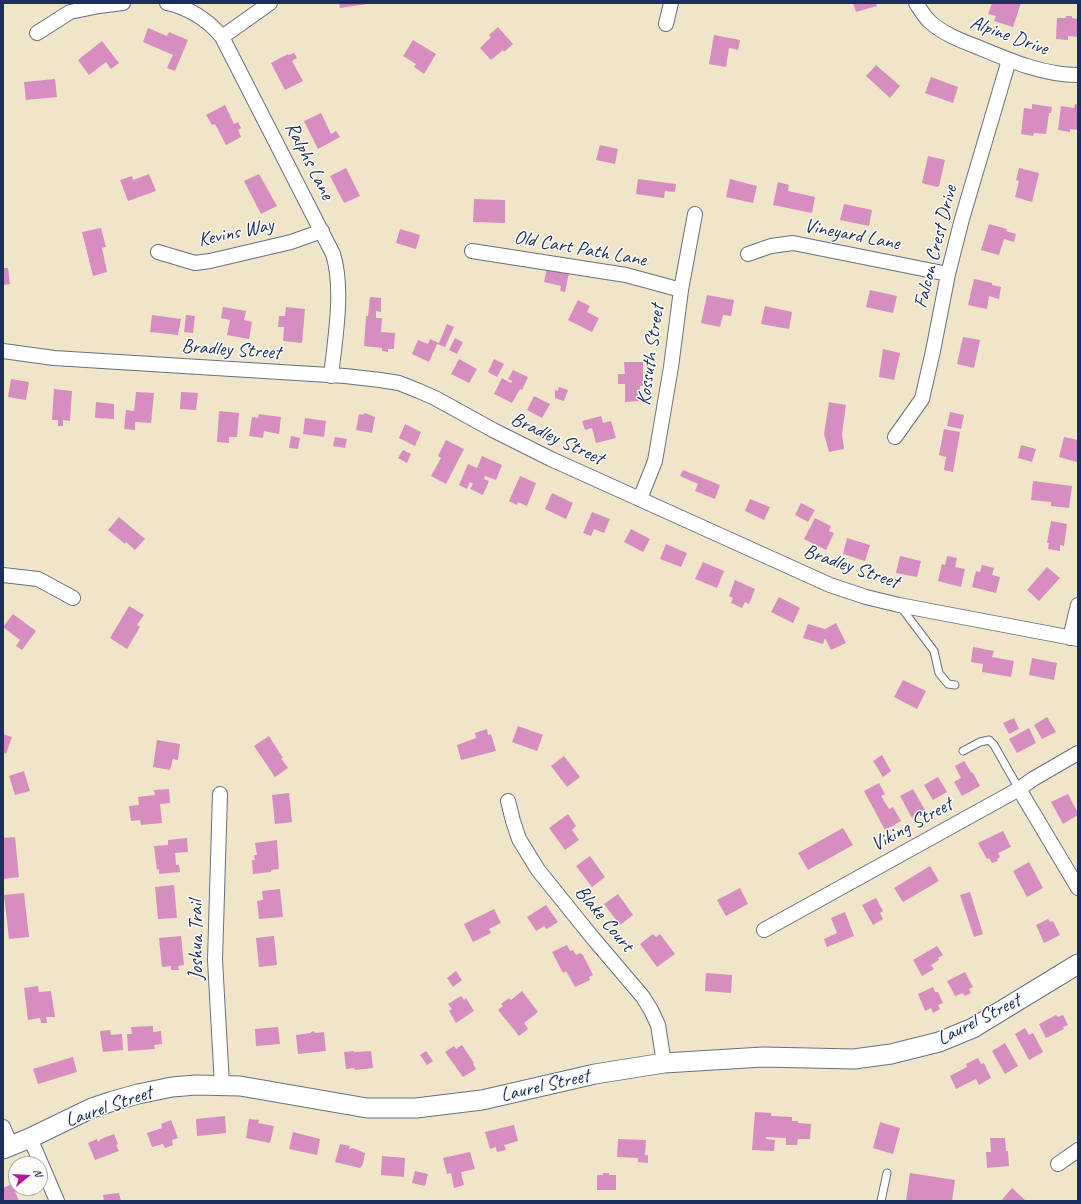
<!DOCTYPE html>
<html>
<head>
<meta charset="utf-8">
<style>
	body { margin:0 }
	#map { position:relative; width:1081px; height:1204px; overflow:hidden; background:#f0e5c9; font-family:Caveat,sans-serif }
	canvas { display:block }
	.frame { position:absolute; inset:0; border:4px solid #1b2f5e; pointer-events:none }
	.north { position:absolute; left:8px; top:1156px; width:40px; height:40px; box-sizing:border-box; background:#fdfcf7; border:1px solid #a3aaba; border-radius:50%; rotate:72deg; font-size:11px; font-weight:700; line-height:16px; text-align:center; color:#1b2f5e }
	.north::after { content:''; display:block; margin:auto; width:14px; height:18px; background:#b5179e; clip-path:polygon(50% 0,100% 100%,50% 72%,0 100%) }
</style>
</head>
<body>
<div id="map">
<canvas width="1081" height="1204"></canvas>
<div class="frame"></div>
<div class="north">N</div>
</div>
<script>
const c = document.querySelector('canvas').getContext('2d');
c.lineJoin = 'round';
function paint(path, color) { c.fillStyle = color; c.fill(path, 'evenodd'); }
function stroke(path, color, width, dash) { c.strokeStyle = color; c.lineWidth = width; c.lineCap = dash ? 'butt' : 'round'; c.setLineDash(dash || []); c.stroke(path); }
function drawText(font, color, halo, rows, align = 'center') {
  c.font = font + ' Caveat,sans-serif'; c.lineWidth = 3; c.setLineDash([]); c.textBaseline = 'middle'; c.strokeStyle = halo; c.fillStyle = color; for (const [text, x, y, turn = 0] of rows) {
    c.save(); c.translate(x, y); c.rotate((+turn || 0) * Math.PI / 180); c.textAlign = isNaN(turn) ? turn : align; if (halo) c.strokeText(text, 0, 0); c.fillText(text, 0, 0); c.restore();
  }
}
const building = new Path2D(`
	M339 3H367V4L340 8Z
	M853 3H876L877 6 856 12Z
	M992 3H1021L1013 27 994 21 996 16 988 14Z
	M1066 16H1072V18L1078 19V37L1068 36V40L1056 39 1057 18H1066Z
	M498 27 513 44 504 52 503 50 491 60 480 48 491 37 489 35Z
	M148 28 167 36 169 32 188 40 175 71 167 68 173 55 143 42Z
	M714 35 740 40 738 50 729 48 726 67 709 64Z
	M413 40 436 54 424 74 414 67 416 64 403 56Z
	M102 41 119 63 111 69 106 62 89 75 78 60Z
	M294 53 297 58 292 61 303 81 285 90 271 63 288 54 289 55Z
	M876 65 900 86 890 98 866 76Z
	M931 77 958 87 953 103 925 93Z
	M55 79 57 97 26 100 24 82Z
	M1032 104 1052 107 1051 113H1049L1046 134 1034 133 1033 136 1021 134 1024 108 1032 109Z
	M1075 104 1078 105V130L1070 129V132L1058 130 1061 106 1074 108Z
	M225 105 234 124 238 122 241 128 238 130 241 137 226 145 215 124 212 125 206 115Z
	M321 113 331 134 336 131 340 137 318 149 304 121Z
	M600 145 618 149 615 164 596 160Z
	M928 156 945 160 939 186 937 187 922 183Z
	M346 168 360 196 344 203 330 176Z
	M1019 168 1039 173 1032 202 1015 197 1019 181 1016 180Z
	M149 174 156 191 128 201 120 180 132 176 133 180Z
	M259 174 277 206 261 214 244 181Z
	M638 179 676 184 675 192 665 191 664 198 636 194Z
	M730 179 757 186 753 203 726 197Z
	M778 182 789 185 788 191 815 197 812 213 773 205Z
	M474 199 505 200V223L473 222Z
	M844 204 872 210 869 226 840 220Z
	M989 224 1007 229 1006 231 1016 234 1014 242 1004 239 999 255 981 250Z
	M101 228 106 247 102 248 107 272 93 276 82 232Z
	M400 229 420 235 416 249 396 243Z
	M3 268H8L10 284 3 285Z
	M547 268 569 273 565 292 560 291 561 286 544 282Z
	M974 279 992 283V285L1001 287 999 299 989 296 987 309 968 305Z
	M870 290 897 296 893 313 866 307Z
	M707 295 734 300 731 316 723 315 720 327 701 323Z
	M370 297 381 298V312L376 311V318H382L381 332 395 333 394 349H388V352L382 351V348L364 346 366 316H368Z
	M578 300 590 306 587 312 599 318 592 332 568 320Z
	M765 306 792 312 789 329 761 324Z
	M223 307 246 311 244 320 252 322 249 339 227 335 230 320 221 318Z
	M286 307 305 309 302 343 283 341 284 327H278L279 316H285Z
	M152 315 181 319 178 335 150 332Z
	M186 315 195 316 193 333 184 332Z
	M447 324 454 327 445 347 437 344 429 362 412 354 418 340 428 344 430 339 439 343Z
	M963 337 980 340 974 368 957 364Z
	M455 338 463 342 457 354 449 350Z
	M883 349 900 353 894 380 879 377V376Z
	M459 359 477 369 469 383 451 374Z
	M494 359 504 364 497 377 488 372Z
	M624 362H643V386H640L641 401 625 402V384H618V374H625Z
	M513 370 528 377 522 390 520 389 512 403 494 394 502 378 511 383 512 381 508 379Z
	M11 379 29 382 26 400 8 397Z
	M559 387 568 390 564 401 555 398V390L558 391Z
	M54 389 72 391 70 421 63 420V426H58V420H52Z
	M136 392 154 393 151 423 135 422V430L124 429 126 410 134 411Z
	M181 392 198 393 196 410 180 409Z
	M534 396 550 404 542 418 527 410Z
	M96 402 114 404V419L95 418Z
	M829 402 846 405 842 434 844 449 829 452 824 434Z
	M219 411 239 413 237 437H229V443L217 442Z
	M950 412 964 415 961 429 947 426Z
	M365 413 375 417 372 433 356 430 359 414 363 415Z
	M259 414 281 417 279 434 264 431 263 438 249 436 252 417 258 418Z
	M601 416 603 423 611 421 616 438 596 443 592 428 585 430 582 421Z
	M305 418 326 421 324 437 303 434Z
	M405 424 421 432 415 446 399 438Z
	M944 429 960 432 953 472 944 470 946 457 939 455Z
	M291 436 300 438 298 449 289 448Z
	M335 437 347 439 345 448 333 446Z
	M1064 437 1078 440 1077 462 1059 457Z
	M446 440 464 449 446 484 431 476 441 458 438 456Z
	M1021 445 1036 449 1032 462 1018 458Z
	M403 450 411 454 407 463 398 458Z
	M482 456 502 465 496 480 485 476 484 479 489 481 483 495 470 489 473 484 470 482 467 489 459 485 468 464 477 468Z
	M683 470 720 485 715 499 695 491 698 484 680 476Z
	M520 476 536 483 527 506 518 502 517 505 509 501Z
	M1033 481 1072 486 1069 508 1051 506V502L1031 500Z
	M552 493 573 503 566 519 545 509Z
	M750 499 770 507 764 520 745 511Z
	M801 503 815 510 808 522 795 515Z
	M592 512 610 519 604 533 594 529 591 536 583 533Z
	M119 517 145 539 135 550 126 542 125 544 108 530Z
	M815 518 831 526 829 531 834 533 826 550 804 539Z
	M1051 521 1067 524 1064 546 1060 545V551L1048 549 1049 543H1047Z
	M631 529 650 539 643 552 624 542Z
	M847 538 870 545 865 561 843 554Z
	M666 544 687 553 681 567 660 559Z
	M900 556 921 561 917 577 896 573Z
	M947 556 957 558 955 567 965 569 961 587 938 581 942 564 945 565Z
	M703 562 724 571 717 588 695 579Z
	M982 565 994 568 992 575 1000 577 996 593 972 587 976 571 980 572Z
	M1047 567 1060 578 1039 601 1027 590Z
	M735 580 755 589 749 604 745 602 742 608 731 603 733 598 729 596Z
	M779 597 800 608 793 623 771 612Z
	M129 606 144 615 137 625 140 627 127 649 110 638Z
	M13 614 36 631 22 650 16 646 20 640 3 627Z
	M836 623 846 643 831 650 825 638 823 644 803 638 808 624 825 629Z
	M973 647 994 651 992 657 1014 661 1011 677 982 672 983 664 971 662Z
	M1032 658 1057 663 1054 680 1029 675Z
	M903 680 926 691 917 709 894 697Z
	M1047 717 1056 732 1042 739 1034 725Z
	M1014 718 1019 729 1009 734 1003 723Z
	M518 726 543 735 537 751 512 742Z
	M1029 728 1036 743 1017 753 1009 739Z
	M487 729 488 735 491 734 496 751 461 760 457 745 476 738 475 733Z
	M3 734 12 737 6 754 3 752Z
	M269 736 283 758H281L288 768 275 777 254 746Z
	M157 740 180 744 178 760 173 759 170 770 153 767Z
	M882 755 891 771 883 777 873 761Z
	M564 756 580 777 567 787 551 766Z
	M964 761 971 772 973 773 980 786 962 796 954 782 961 778 955 766Z
	M24 771 30 791 15 795 9 776Z
	M938 777 947 792 933 800 924 785Z
	M879 783 885 794 881 796 889 809 893 807 901 821 885 830 864 791Z
	M169 789 170 803 160 804 162 823 141 825 140 820 131 821 129 806 139 805 138 797 155 795 154 790Z
	M913 789 925 810 912 818 900 796Z
	M289 793 292 822 275 824 272 795Z
	M1068 794 1078 813V815L1063 824 1051 802Z
	M568 814 576 826 572 830 579 840 565 850 549 828Z
	M843 828 853 845 808 870 798 853Z
	M1003 831 1011 847 998 853 1000 857 997 859 998 861 992 863 989 858 987 859 978 843Z
	M15 837 19 877 3 879V838Z
	M187 838 188 852 175 853 176 865H179L180 872 159 874V869L157 870 154 846 168 845V840Z
	M277 840 279 869 271 870V872L253 874 252 860H255L254 855H257L255 843Z
	M590 856 605 877 592 887 576 866Z
	M1029 862 1043 888 1027 897 1013 871Z
	M930 866 939 881 903 902 894 888Z
	M174 885 177 918 158 919 155 887Z
	M740 888 748 904 726 916 717 900Z
	M280 889 283 917 259 919 257 901 263 900 262 891Z
	M970 892 983 934 974 937 960 895Z
	M24 893 29 937 9 939 4 895Z
	M618 894 633 915 620 925 604 904Z
	M876 898 883 911 880 913 883 919 873 925 862 905Z
	M546 905 558 922 547 929 544 926 536 931 527 917Z
	M494 909 501 923 489 929 491 933 473 942 464 924Z
	M845 912 854 936 827 947 824 939 837 933 831 918Z
	M1048 919 1050 922 1053 921 1060 935 1044 943 1036 925Z
	M653 934 656 937 660 934 675 954 657 967 640 944Z
	M181 936 184 965 178 966 179 970H171V966L162 967 159 938Z
	M274 936 277 965 259 967 256 938Z
	M567 945 570 951 573 950 576 955 580 953 583 955 593 975 589 977 590 980 575 987 566 971 563 973 552 952Z
	M937 946 943 955 938 958 939 960 931 965 934 969 922 976 913 960Z
	M456 971 462 980 453 987 447 978Z
	M965 972 973 987 969 989 971 993 965 996 963 993 955 996 947 981Z
	M706 973 732 975 731 993 705 991Z
	M38 986 39 992 51 991 55 1017H46L47 1023H41L40 1018 28 1020 24 988Z
	M933 987 935 992H938L943 1003 938 1005 940 1009 933 1013 931 1008 925 1011 918 994Z
	M522 991 538 1012 524 1023 528 1029 519 1036 498 1010 503 1006 501 1004 509 998 511 1000Z
	M461 996 464 1000 466 998 474 1011 456 1023 449 1011 452 1009 448 1004Z
	M1056 1015 1058 1017 1063 1015 1068 1025 1063 1027 1064 1029 1046 1038 1039 1024Z
	M153 1026V1032L161 1031 162 1044 154 1045 155 1049 128 1051 127 1034H132L131 1027Z
	M278 1027 280 1044 256 1046 255 1029Z
	M1025 1028 1029 1035 1033 1033 1043 1052 1029 1060 1015 1034Z
	M110 1030 111 1035 122 1034 123 1050 103 1052 100 1031Z
	M314 1031 315 1033 324 1032 326 1051 298 1054 296 1035 311 1033V1032Z
	M1005 1043 1018 1066 1005 1074 992 1051Z
	M462 1045 474 1063 473 1064 476 1069 463 1077 445 1052 454 1046 456 1049Z
	M354 1051V1052L371 1051 373 1068 355 1070 354 1068 346 1069 344 1052Z
	M426 1051 433 1061 427 1065 420 1055Z
	M73 1057 77 1072 38 1084 33 1069Z
	M978 1058 981 1064 984 1063 991 1078 979 1085 976 1079 956 1089 950 1076 967 1067 966 1064Z
	M755 1112 771 1113V1116L792 1117V1121H798V1123L811 1124 810 1139H798L797 1145H786V1138L766 1137V1139L775 1140 774 1151 752 1150Z
	M225 1116 226 1133 197 1136 196 1119Z
	M249 1119 259 1120 258 1123 274 1126 270 1143 246 1138Z
	M171 1120 178 1138 172 1140 173 1145 165 1148 163 1144 152 1147 147 1133 162 1128 161 1124Z
	M880 1122 900 1128 893 1154 873 1148Z
	M514 1125 518 1141 504 1145 506 1150 497 1152 496 1147 490 1149 485 1132Z
	M293 1132 320 1139 317 1155 289 1149Z
	M114 1134 118 1144 116 1145 119 1151 95 1160 88 1143 97 1139 98 1142 101 1139Z
	M990 1138H1005L1006 1151H1008L1009 1166 987 1168 986 1152H991Z
	M618 1139 646 1140 645 1155H648V1163L638 1162V1158L617 1157Z
	M340 1144 350 1146 349 1149 353 1148 365 1153 363 1164 360 1168 335 1162Z
	M470 1152 475 1169 461 1172 464 1185 454 1188 451 1173 447 1174 443 1158Z
	M382 1156 405 1158 404 1177 381 1175Z
	M415 1171 428 1174 425 1186 412 1183Z
	M603 1173H609V1175H616V1190H597V1175H603Z
	M910 1173 955 1180 952 1201H906Z
	M12 1184 19 1201H3V1188Z
	M1012 1188 1026 1201H1001Z
	M119 1193 121 1201H104L103 1195Z`);
const lane = new Path2D(`
	M900 606 934 651 939 673 948 684 955 685
	M963 751 980 742 989 740 994 745 1019 789
	M881 1201 887 1173`);
const street = new Path2D(`
	M167 3C189 8 208 20 222 37L333 254C344 289 335 339 331 376
	M916 3C920 9 924 16 929 21 943 34 962 41 980 48 1011 61 1044 75 1078 75
	M666 24 671 3
	M37 33 70 12 99 6 123 3
	M222 37 270 3
	M472 251 626 275 681 290
	M158 252 195 263 210 261 291 242 322 231
	M748 254 771 246 793 243 948 274
	M3 351 54 358 345 376 380 380 399 383 419 391 435 398 493 430 551 459 830 585 866 597 899 605 1078 639
	M895 437 922 399 933 351 948 274 962 219 1009 60
	M640 499 655 461 671 367 681 290 695 214
	M3 575 38 579 73 598
	M1070 638 1078 605
	M1019 789 1078 888
	M220 794 215 960 222 1085
	M508 801 513 821 519 839 538 870 592 937 643 997 651 1010 658 1025 664 1063
	M764 930 1019 789 1033 779 1078 753
	M3 1127 11 1146
	M30 1138 57 1201
	M1058 1164 1078 1150`);
const secondary = new Path2D(`
	M3 1149 30 1138 92 1108 113 1101 138 1094 172 1087 196 1085 240 1086 367 1108H416L482 1100 595 1074 664 1063 763 1057 854 1059 891 1054 939 1042 973 1028 1078 964`);
const streetNames = [
	["Alpine Drive",1009,36,20],
	["Ralphs Lane",309,161,63],
	["Kevins Way",236,233,-12],
	["Vineyard Lane",852,235,11],
	["Falcon Crest Drive",936,247,-76],
	["Old Cart Path Lane",580,249,10],
	["Bradley Street",231,350,4],
	["Kossuth Street",651,355,-82],
	["Bradley Street",557,439,25],
	["Bradley Street",851,567,19],
	["Viking Street",912,825,-29],
	["Blake Court",604,919,50],
	["Joshua Trail",197,940,-90],
	["Laurel Street",979,1020,-27],
	["Laurel Street",545,1086,-13],
	["Laurel Street",109,1107,-19]
];
paint(building, '#d68dbf');
stroke(lane, '#666f83', 9);
stroke(street, '#666f83', 16);
stroke(secondary, '#666f83', 21);
stroke(lane, '#fff', 7);
stroke(street, '#fff', 14);
stroke(secondary, '#fff', 19);
drawText('20px', '#1b2f5e', '#fdfcf7', streetNames);
</script>
</body>
</html>
